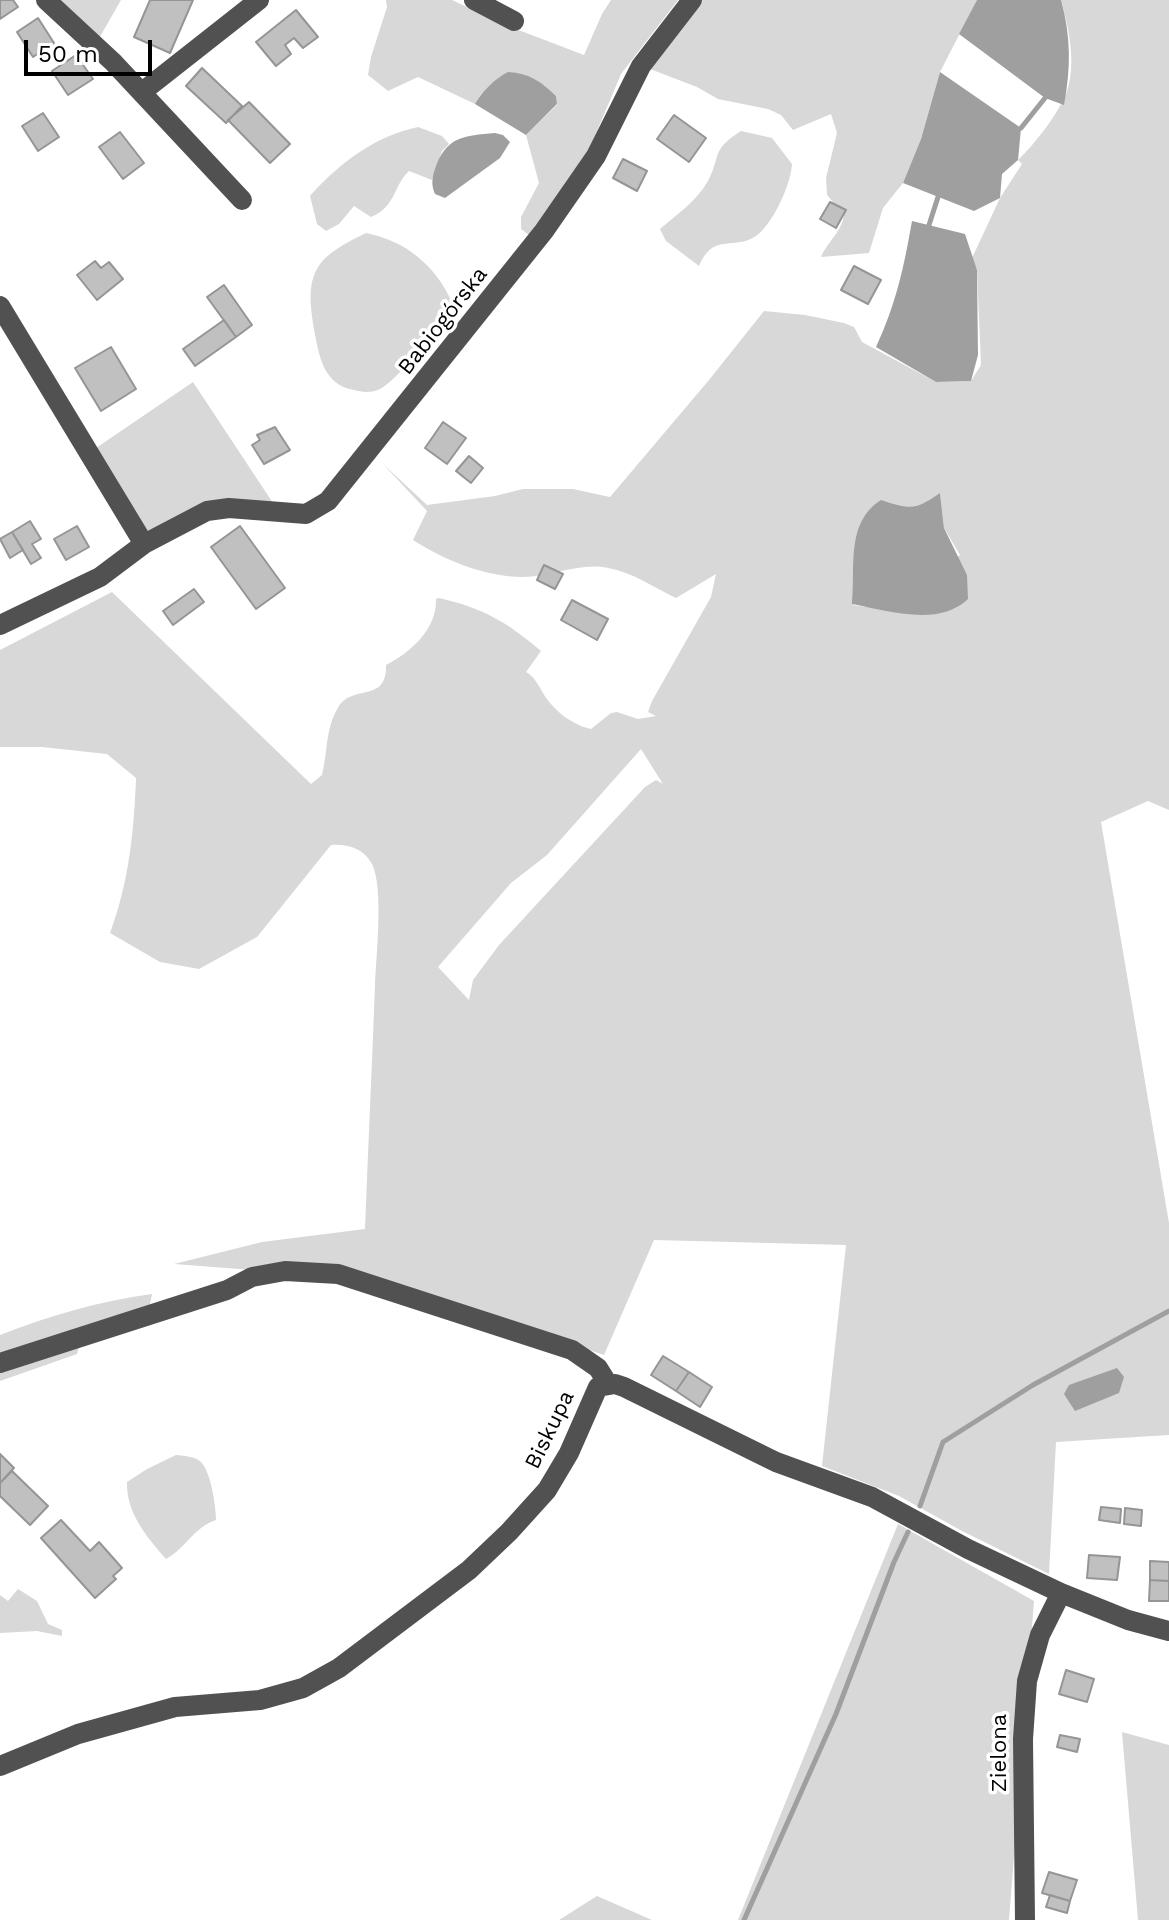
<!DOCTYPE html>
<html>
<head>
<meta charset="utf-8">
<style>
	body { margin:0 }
	#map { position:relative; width:1169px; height:1920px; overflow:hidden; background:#fff; font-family:"Work Sans",sans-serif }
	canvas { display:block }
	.scale { position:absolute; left:24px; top:40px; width:128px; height:36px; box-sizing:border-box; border:4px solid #000; border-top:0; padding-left:10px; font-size:24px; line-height:28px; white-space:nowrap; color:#000; -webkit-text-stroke:6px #fff; paint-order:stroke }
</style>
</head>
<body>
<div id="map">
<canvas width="1169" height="1920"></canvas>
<div class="scale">50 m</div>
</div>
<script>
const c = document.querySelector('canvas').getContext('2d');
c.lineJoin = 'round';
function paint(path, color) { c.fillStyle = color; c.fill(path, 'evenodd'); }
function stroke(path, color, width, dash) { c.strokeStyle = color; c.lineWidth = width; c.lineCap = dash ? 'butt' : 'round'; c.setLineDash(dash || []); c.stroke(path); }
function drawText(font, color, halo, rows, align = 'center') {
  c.font = font + ' "Work Sans",sans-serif'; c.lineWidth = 7; c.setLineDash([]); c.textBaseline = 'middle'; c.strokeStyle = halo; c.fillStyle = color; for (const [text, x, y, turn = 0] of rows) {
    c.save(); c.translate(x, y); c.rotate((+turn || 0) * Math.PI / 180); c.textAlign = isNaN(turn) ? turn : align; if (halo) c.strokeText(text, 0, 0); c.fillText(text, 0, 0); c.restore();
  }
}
const green = new Path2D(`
	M51 0H121L97 42Z
	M386 0H452L508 26 584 55 602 14 611 0H678L621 74 589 150 565 183 533 238 521 229V217L539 183 526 135 557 105 556 96 544 85 501 76 481 94 475 104 418 77 388 91 368 75 371 57 387 7Z
	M699 0H977L940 72 921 139 903 183 883 208 869 253 821 257C828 241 841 233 844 215L827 195 826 178 837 133 831 114 793 130 781 115 768 109 718 99 697 87 650 69Z
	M1061 0H1169V810L1148 801 1101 822 1169 1223V1435L1056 1442 1049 1574 962 1531 899 1496 822 1466 846 1245 654 1240 604 1355 382 1280 174 1264 262 1242 365 1229C368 1148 372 1067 375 985 376 957 384 888 372 864 363 848 348 844 331 845L257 937 199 969 160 962 110 933C129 882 134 831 136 778L107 754 42 747H0V650L112 592 311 784 322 775C328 751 325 728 339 706 354 684 387 703 386 665 411 652 437 629 436 599L439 598C483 608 507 622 541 651L526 672C535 677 538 685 543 693 553 710 572 725 591 729L611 713 617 712 638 719 656 716 648 712 652 701 711 597 716 574 676 598C655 588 632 572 608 568 579 562 552 577 523 577 485 577 444 560 413 540L427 511 383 464 427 505 495 496 523 489H573L610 497 709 380 764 311 805 315 844 323 854 327 862 342 936 382 971 381 981 365 977 270 972 258 1000 198 1022 164 1018 160C1035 144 1057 115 1066 94 1077 66 1069 28 1061 0ZM940 493 944 528 960 555 881 609 853 605 855 579 881 501C910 510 915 510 940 493ZM641 749 663 784 656 780 645 787 499 945 473 980 469 1000 438 967 511 883 547 855Z
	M418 127 442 136 449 144 442 151 432 180 409 171C393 186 396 207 371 217L354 206 339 224 326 231 317 224 310 196C338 164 375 136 418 127Z
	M741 131 772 138 792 164C791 184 773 224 756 236 733 251 713 232 699 266L666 241 660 229C677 214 696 202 708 181 722 154 710 151 741 131Z
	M366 233C406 241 435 265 452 302 442 322 398 382 378 390 370 393 361 392 354 390 323 385 319 355 314 329 311 310 307 286 317 269 326 252 350 241 366 233Z
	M193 382 273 503 145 531 96 448Z
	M152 1294 149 1309 79 1347 77 1354 0 1381V1335C49 1316 99 1301 152 1294Z
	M176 1455C184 1456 195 1456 201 1462 211 1472 216 1507 216 1520 194 1527 186 1548 166 1559 147 1537 126 1513 127 1482L147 1469Z
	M898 1524 1034 1601 1009 1920H738Z
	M18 1589 37 1601 48 1624 62 1630V1636L37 1631 0 1633V1595L8 1601Z
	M1122 1732 1169 1745V1920H1138Z
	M597 1896 652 1920H559Z`);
const water = new Path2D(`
	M977 0H1061C1071 36 1071 68 1064 105L1045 98 959 34Z
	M508 72C529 73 542 82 556 96L557 104 526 135 475 104C482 91 496 78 508 72Z
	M940 72 1021 128 1018 160 1002 174 1000 198 974 211 903 183 921 139Z
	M495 133 503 135 510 142 500 158 445 198 435 194C431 185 432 178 435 169 446 136 464 136 495 133Z
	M912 221 965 234 977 270 978 355 971 381 936 382 876 347C896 304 904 267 912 221Z
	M940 493 944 528 967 575 968 599C939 627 889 611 852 604 856 568 845 523 881 500 911 510 915 510 940 493Z
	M1117 1368 1124 1377 1119 1393 1075 1411 1064 1394 1069 1385Z`);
const stream = new Path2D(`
	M1021 128 1045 98
	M929 225 938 197
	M920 1506 943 1442 1033 1385 1169 1311
	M744 1920 836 1714 894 1562 908 1532`);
const building = new Path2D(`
	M0 0H13L18 7 0 19Z
	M150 0H193L170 53 134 37Z
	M296 10 318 37 303 48 294 38 285 45 291 54 276 66 256 42Z
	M38 18 54 43 33 57 17 32Z
	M76 55 93 79 68 95 52 71Z
	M202 68 242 106 226 123 186 86Z
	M249 102 290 144 270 163 228 120Z
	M43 113 59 137 38 151 22 126Z
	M674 115 706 138 689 162 657 139Z
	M120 132 144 163 123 179 99 147Z
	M623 159 647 171 637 191 613 178Z
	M830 202 846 210 836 228 820 219Z
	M95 261 101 268 109 262 123 279 97 300 77 275Z
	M854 266 881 280 868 304 841 290Z
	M224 285 252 325 236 337 207 297Z
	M224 320 236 337 195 366 183 349Z
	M111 347 136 389 101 411 75 368Z
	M443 422 466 438 447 464 425 448Z
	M275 427 290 450 264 464 252 445 260 440 257 435Z
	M469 456 483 468 471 483 456 471Z
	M30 521 41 539 32 544 41 558 31 564 12 532Z
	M77 526 89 547 66 560 54 539Z
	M240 526 285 588 256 609 211 547Z
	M12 532 23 550 10 558 0 539Z
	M544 565 563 574 555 589 537 580Z
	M194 589 204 602 173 625 163 611Z
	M572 600 608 619 597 640 561 620Z
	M663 1356 689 1372 676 1391 651 1375Z
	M689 1372 712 1387 700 1407 676 1391Z
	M0 1454 14 1468 0 1483Z
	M12 1471 48 1506 30 1525 0 1496V1483Z
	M1101 1507 1121 1509 1120 1523 1099 1520Z
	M1125 1508 1142 1510 1141 1526 1124 1524Z
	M61 1520 90 1551 99 1542 122 1568 113 1576 116 1579 95 1598 41 1538Z
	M1089 1555 1120 1557 1117 1580 1087 1578Z
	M1150 1561 1169 1562V1581L1150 1580Z
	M1150 1580 1169 1581V1601H1149Z
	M1066 1670 1094 1679 1087 1702 1059 1694Z
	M1060 1735 1080 1739 1077 1752 1057 1747Z
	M1049 1872 1077 1880 1070 1901 1042 1893Z
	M1050 1895 1070 1901 1067 1913 1046 1907Z`);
const minor = new Path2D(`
	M46 0 113 62 242 200
	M474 0 514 21
	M142 92 259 0
	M0 306 144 544
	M0 625 100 577 144 544 207 511 229 508 306 514 328 501 544 231 596 156 641 66 692 0
	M0 1363 227 1290 252 1277 285 1271 338 1274 572 1350 598 1368 608 1384
	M0 1766 78 1734 175 1707 260 1700 303 1688 339 1668 469 1570 509 1532 547 1490 569 1453 598 1387 615 1384 624 1387 776 1462 872 1497 968 1549 1061 1593 1128 1620 1169 1631
	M1025 1920 1023 1739 1027 1681 1040 1635 1061 1593`);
const streetNames = [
	["Babiogórska",443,321,-52],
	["Biskupa",550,1430,-64],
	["Zielona",1000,1753,-90]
];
paint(green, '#d8d8d8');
paint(water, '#9f9f9f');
stroke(stream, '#9f9f9f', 5);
paint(building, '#c0c0c0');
stroke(building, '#959595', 2);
stroke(minor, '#515151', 20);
drawText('22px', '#000', '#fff', streetNames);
</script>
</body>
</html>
